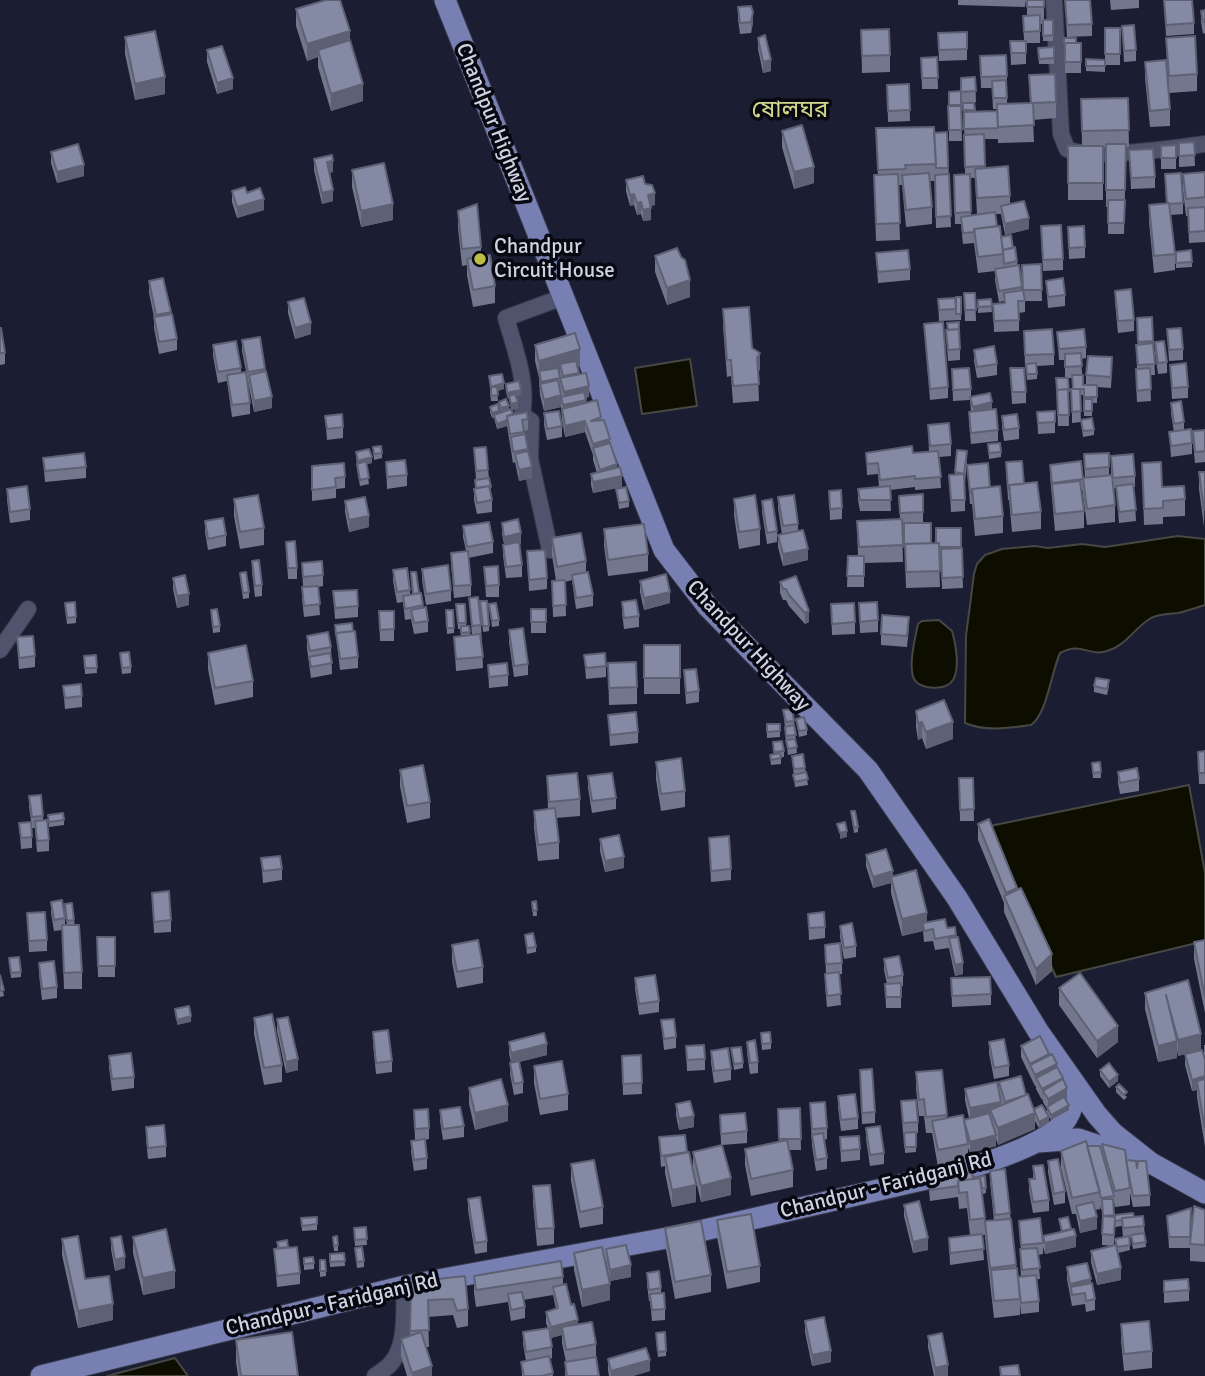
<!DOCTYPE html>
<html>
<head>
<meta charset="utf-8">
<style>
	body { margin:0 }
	canvas { display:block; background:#1b1d32 }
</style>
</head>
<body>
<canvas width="1205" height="1376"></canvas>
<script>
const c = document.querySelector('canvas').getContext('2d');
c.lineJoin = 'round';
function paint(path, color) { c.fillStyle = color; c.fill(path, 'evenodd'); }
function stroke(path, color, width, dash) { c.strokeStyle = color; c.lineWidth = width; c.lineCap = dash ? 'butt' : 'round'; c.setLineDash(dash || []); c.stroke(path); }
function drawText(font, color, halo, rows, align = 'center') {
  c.font = font + ' Signika,"Noto Sans Bengali",sans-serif'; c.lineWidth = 7; c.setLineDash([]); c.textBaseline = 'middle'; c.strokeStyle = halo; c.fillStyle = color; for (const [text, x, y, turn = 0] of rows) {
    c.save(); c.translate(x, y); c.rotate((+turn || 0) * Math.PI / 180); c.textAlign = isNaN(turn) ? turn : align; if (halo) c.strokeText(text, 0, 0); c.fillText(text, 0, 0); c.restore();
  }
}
const water = new Path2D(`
	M690 359 697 406 642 414 635 368Z
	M1178 536 1205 539V605C1196 608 1187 611 1178 613 1170 614 1159 614 1151 618 1135 627 1126 646 1107 651 1088 657 1082 641 1060 653 1051 673 1047 714 1031 725 1008 728 986 732 965 723L966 636 974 574 977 564 985 555 1002 549 1035 546 1048 548 1082 544 1105 547Z
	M939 620 952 631C956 644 960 668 953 680 946 691 920 690 914 679 908 665 915 639 918 624L922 621Z
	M1189 785 1205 873V941L1056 977 990 826Z
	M175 1358 188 1376H107Z`);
const minor = new Path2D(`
	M1054 0 1061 134 1067 149C1089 160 1178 148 1205 144
	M550 550 530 459 531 421 522 415C528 382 515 350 506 318L563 297
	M0 650 28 609
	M375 1376C380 1372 388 1368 392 1362 408 1343 403 1309 405 1286`);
const major = new Path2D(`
	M445 0 664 550 708 607 868 770 957 898 1038 1031 1097 1115 1113 1133 1151 1163 1205 1193
	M1038 1142 1078 1139 1129 1156
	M41 1376 405 1286 678 1236 961 1171C988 1162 1053 1142 1067 1118 1073 1108 1075 1098 1076 1087`);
const wall = new Path2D(`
	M958 0H1026L1025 7 958 5Z
	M1027 0H1044V20H1053V41H1043V24H1040V43H1026V64L1011 65 1010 41H1024L1023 16H1027Z
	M1065 0 1092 24V36L1067 37Z
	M1110 0H1139V8L1111 10Z
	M1164 0 1194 23V34L1166 36Z
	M738 7 753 23 751 33 740 34 738 19Z
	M296 9 363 101 331 111 318 67V57L307 61 296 26Z
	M1205 10V33L1203 34 1201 22V11Z
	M1122 26 1136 50V61L1124 62Z
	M1105 28H1120V65H1105V62V72L1086 71V59L1105 60Z
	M861 30 890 55V72L862 73Z
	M967 32V60L939 61 938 33Z
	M125 37 165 94 135 100 125 54Z
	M758 38 771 71 763 73 758 49Z
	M1064 38 1076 43H1081V73H1065V50H1064Z
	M1166 38 1197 74V91L1169 93Z
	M1054 47V64H1039L1038 48Z
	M207 50 233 89 217 94 207 62Z
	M980 56 1007 76V104L1030 103 1029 75 1056 102V118L1033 120 1034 142 998 143V133V139H984L985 168 1010 196V204L1029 229 1005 235 1001 214H995L997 226 1001 237 1013 248 1017 261 1022 291 1041 264 1042 301H1025V312L1019 313V331L994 332 993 304 1004 303V301L999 302 995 280V271L978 273 974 243 963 244 961 224H955L954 186 965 174 964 116 963 110H961L962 141H949V106L961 91 975 77 976 102 974 103 975 112 997 111V109H993L992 88H981ZM970 178H975L977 214 971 215Z
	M937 57 938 89H922L921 58Z
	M1145 62 1170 109V126L1150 127 1145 78Z
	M909 84 910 121 888 122 887 85Z
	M1128 98 1129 147H1126L1124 234H1108V207H1106V147H1103V200H1068V146H1082L1081 99Z
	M876 128 934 133 947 132 951 227 936 228 935 181H930L932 207V224L906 227 902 185H898L900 240 876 241 874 175H878Z
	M782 131 814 183 794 189 782 147Z
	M1194 142 1195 166 1179 167V143Z
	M1176 145V169H1161V146Z
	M1129 150 1155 177V188L1131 189Z
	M51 152 84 176 57 183 51 163Z
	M314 159 333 172 329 173 333 201 322 204 314 170Z
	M352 170 393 220 361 227 352 187Z
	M1205 172V242L1189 243 1188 216H1186L1183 191V174Z
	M1165 174 1183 203V214L1171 215 1175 254V270L1154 273 1149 222V205L1166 203Z
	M626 180 645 184 655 205 650 206 651 220 643 221 641 214 637 215 634 205 630 206 626 191Z
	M232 191 247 193 264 210 237 218 232 202Z
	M458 211 481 247V256L495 286V303L473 307 467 275V265L462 266 458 228Z
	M1068 227 1085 247V258L1069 259Z
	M1041 237 1063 259V270L1043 271Z
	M1191 250 1192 267 1176 268V252Z
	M876 253 910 269V280L878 283Z
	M655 256 690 297 667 305 655 272Z
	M149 281 171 314 177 339V350L159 354 154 328V317L149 293Z
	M1046 281 1065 295V306L1048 308Z
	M1115 291 1134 320V331L1118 333 1115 302Z
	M964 293H975L976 321H965Z
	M961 297V320L939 321 938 299Z
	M991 299 992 312 978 313V300Z
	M288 302 311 334 295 339 288 313Z
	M723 309 760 369 758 373 759 401 733 403 731 376 727 377 723 326Z
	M1152 317 1155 375H1150L1151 401 1137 402 1136 381V369H1137L1136 345H1138L1137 318Z
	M924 324 948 387V398L930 400Z
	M0 328 5 353V364L0 365Z
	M1167 329 1183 349V360L1169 361Z
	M946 330 960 349V360L948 361Z
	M1024 331 1054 354V365L1037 366V379L1027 380 1026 367H1025Z
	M1057 332 1086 347V358L1081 359 1083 385H1086V375L1112 369 1111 388 1097 387V403H1092V416H1084V395H1080L1081 422 1072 423V378H1068L1069 426H1058L1056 378H1065V360H1059Z
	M242 340 265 369 272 408 254 412 242 351Z
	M1155 342 1167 362V373L1158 374 1155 353Z
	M213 345 241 368V373L250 403V414L232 417 227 381 218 383 213 356Z
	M535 345 580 366 577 367 579 375 589 397 585 398 586 403 601 420 610 443 622 487 593 493 591 485V474L597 473 593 460V455L585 432 565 437 562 420 561 407 544 411 540 395 539 378 535 361Z
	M974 350 997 364V375L977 378 974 361Z
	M1170 365 1188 387V398L1172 399Z
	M1010 368 1026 392V403L1012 404Z
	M952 369 971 389V397L992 410 998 430V441L971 444 969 423V412H971L970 400 953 401Z
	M489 376 504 389 497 391 498 401H491Z
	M506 384 521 395 516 396 518 408 512 410 513 414 528 419V430L524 431V435L528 449 532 478 519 481 515 462 513 463 507 426 497 429 494 418H492L490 412V407L499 413H501L499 407V402L509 409H511L509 398H507Z
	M1171 403 1184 422V430L1192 443V454L1171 457 1169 432H1174L1171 414Z
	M1055 411V433L1038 434 1037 412Z
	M544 413 562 426V437L547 440 544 425Z
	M325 416 343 427V438L327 440Z
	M1002 416 1019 428V439L1004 441 1002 427Z
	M1081 420 1094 430V435L1083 437Z
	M928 425 951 444V456L939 457 941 488 915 490V487L890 490 891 511H860L858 500V489L879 487 878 474 867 475 866 453H913L929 452Z
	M1205 430V462L1195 463 1193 442V431Z
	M988 444 1001 452V457L989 459Z
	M373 447 382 453V458L374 460Z
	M474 448 488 470 492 500V512L477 514 474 500V489L475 488 476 480Z
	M957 450 967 462 965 482V511L951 512 949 475H955Z
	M356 452 372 463 366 464 369 484 360 486 357 470Z
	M1109 453V476H1111V456L1135 476V487H1134L1136 521 1119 523 1116 488 1113 489 1115 505V522L1087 525 1083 495V478H1085L1084 454Z
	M43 458 86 467V478L45 482Z
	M386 462 407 475V486L387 489Z
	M1006 462 1024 484 1041 512V529L1012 532 1009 500H1008Z
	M1142 463 1162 487 1185 499V516L1163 517V524L1144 525Z
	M967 465 990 487 1003 516V533L975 536 972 504H970Z
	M1050 465 1083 479V491H1081L1084 511V528L1055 531 1050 476Z
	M312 466 345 477V488L336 489V498L312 501Z
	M1199 472H1205L1204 527 1199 489Z
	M7 489 30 509V520L10 523 7 500Z
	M616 489 629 501V507L619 509Z
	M829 491 842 508V519L830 520Z
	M899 496 923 512V523L931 543H936L961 528 963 588 942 589 941 558H939L940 587 906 588 904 524H902L903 562 864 563V587H847L848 556H858L857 521 900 519Z
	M778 497 798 524V531L808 560 783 566 778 547V535H782L778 508Z
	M234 499 264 528V545L240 549 234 516Z
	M734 499 760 529V545L739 549 734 515Z
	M345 501 369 527 349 532 345 512Z
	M762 501 777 531V542L767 544 762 512Z
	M205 521 226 535V546L208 550 205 532Z
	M502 523 521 544 519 545 522 565V577L506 578 503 556V545L504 544 502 534Z
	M463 526 493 542V553L468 558 471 585V596L454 598 451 564V553L466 551 463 537Z
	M604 529 648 554V571L608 576 604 546Z
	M552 538 586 561V572L593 595V606L576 609 572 580 565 582 566 616 553 617 552 581H556L552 555Z
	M286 542 297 568V579H288Z
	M527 551 547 578V589L529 591Z
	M252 561 262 585V596L255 597 252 572Z
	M302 563 323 575V586L318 587 320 615 304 617 302 599V587H303Z
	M484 567 499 585V597H486Z
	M422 569 451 590V601L426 605 422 580Z
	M393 570 410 590V594H413L411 572 428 621V632L414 634 411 619 405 620 403 602 397 603 393 581Z
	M240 573 249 592V598L243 599Z
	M796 576 809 622 805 624 789 606 786 600H783L780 593V582Z
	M173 578 189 605 177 608 173 589Z
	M640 581 670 603 644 610 640 592Z
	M333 591 358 606V617L335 619Z
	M469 598 481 625 483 668 456 671 454 637 461 636V629H458L456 604H465L466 626H469L470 635H472Z
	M480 601 489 626V631L483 632Z
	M622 602 639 616V627L624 629 622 613Z
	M65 603 76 617V623L67 624Z
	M859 603 878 620V632L860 633Z
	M489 604 499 620V626L492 627Z
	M831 604 855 622V634L832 635Z
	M531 609H546V633H531Z
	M211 610 220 626V632L213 633Z
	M446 610 454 628V633L447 634Z
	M379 611H394V641H380Z
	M335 625 358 657V668L340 670Z
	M909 628 907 647 881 645V634Z
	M509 630 528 664V675L514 677 509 642Z
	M307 636 331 647 332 674 311 678 307 648Z
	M17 637 35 656V667L19 669Z
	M644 645H680V694H644Z
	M120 653 131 667V673L122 674Z
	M208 653 253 681V697L215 705 208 669Z
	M96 655 97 673 85 674 84 656Z
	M584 655 606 666V677L586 679Z
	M608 663 637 687V704L609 705Z
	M488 665 508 675V686L489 688Z
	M684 670 699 691V702L686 704Z
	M63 686 82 696V707L65 709Z
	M1094 686H1109L1107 695 1094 692Z
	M783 710 794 721 797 753 788 755 785 733V727Z
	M916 711 953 739 926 749 922 738 918 740 916 727Z
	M608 715 638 732V743L610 746Z
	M796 719 807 730V735L799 737Z
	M767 724H780V737L767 738Z
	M773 742 784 751V757H781V764L771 765 770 755 774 754Z
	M1205 751V784H1199L1198 752Z
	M792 756 805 768 808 785 795 787Z
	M656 762 685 791V807L661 811 656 779Z
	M1100 762 1101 778H1093L1092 763Z
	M400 770 430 802V818L407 823 400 786Z
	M1118 772 1139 779V791L1120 794 1118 783Z
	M547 776 580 799V816L556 818 559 842V859L538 861 534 828V811L548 809Z
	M588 776 616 798V809L592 813 588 788Z
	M959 778H973L974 821H960Z
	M29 796 43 816V820L49 840V851L37 852 35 828H32L29 807Z
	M851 811 858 827V832L854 833Z
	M48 815 64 820V825L49 827Z
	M19 823 32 837V848L21 849Z
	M978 824 1017 889 1052 971 1036 985 1004 912V903L978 840Z
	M709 838 731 869V880L711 882Z
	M600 839 624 868 605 872 600 851Z
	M866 855 893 876 927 922 947 928 955 927 963 974 955 976 949 948 935 950 933 941 924 942 923 931 902 936 891 893V883L873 888 866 866Z
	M261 858 282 869V880L263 883Z
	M152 893 171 920V932L154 933Z
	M536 901 537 916H533L532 902Z
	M51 902 65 918V925H67L65 904 74 920 82 972V989H64L62 930 54 931 51 913Z
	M27 913 47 940V951L29 952Z
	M808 914 825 927V938L809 940Z
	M840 926 856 946V957L844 959 840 937Z
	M525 935 536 947V952L527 954Z
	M97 937H115V977H98Z
	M1205 940V1013L1194 959V942Z
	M452 945 483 967V983L457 988 452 962Z
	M825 945 842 963V974H839L841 1005 827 1007 825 985V974H826Z
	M9 958 21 972V977L11 978Z
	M884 959 903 975V986H901V1008H886L885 984H887L884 970Z
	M39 963 57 987V998L42 1000 39 974Z
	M0 975 4 996 0 997Z
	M635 978 659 1001V1012L639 1015 635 989Z
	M951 978 991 994V1005L952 1007Z
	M1188 980 1201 1050 1204 1055V1045H1205V1147L1197 1097V1090L1192 1091 1185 1065V1054L1178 1056 1177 1050V1058L1158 1062 1145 1009V993Z
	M1059 988 1118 1042 1097 1058 1059 1005Z
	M254 1018 282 1065V1082L264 1085 254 1034Z
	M277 1019 298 1070 286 1073 277 1031Z
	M661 1020 676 1037V1048L664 1050Z
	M373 1032 392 1061V1072L376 1074 373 1043Z
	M761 1033 771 1043V1049L762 1050Z
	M509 1042 547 1055 519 1062 523 1082V1093L514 1095 510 1074 511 1063 509 1053Z
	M747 1042 758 1062V1073L750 1074 747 1053Z
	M989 1042 1009 1065V1076L994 1079 989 1053Z
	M686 1046 705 1059V1070L687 1071Z
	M1021 1046 1049 1055 1057 1067 1063 1080 1069 1110 1051 1120 1047 1112V1109L1043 1102V1099L1042 1100 1036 1089V1086H1035L1021 1057Z
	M731 1048 743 1063V1068L734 1070Z
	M711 1051 731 1069V1080L714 1083 711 1062Z
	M641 1055 642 1094 623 1095 622 1056Z
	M109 1056 134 1077V1088L112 1091 109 1067Z
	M534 1066 568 1094V1110L540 1115 534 1083Z
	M860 1070 875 1112V1123L862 1124Z
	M942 1070 947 1118 964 1121 969 1118 965 1100V1089L999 1092V1082L1026 1095 1034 1109 1049 1122 1039 1128 1035 1121V1129L998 1145 996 1139V1146L970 1153 968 1148V1161L938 1167 932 1133H926L924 1116H919L916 1089V1072Z
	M1100 1070 1118 1081 1109 1088 1100 1076Z
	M1116 1087 1127 1097 1124 1100 1116 1092Z
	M469 1088 508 1121 475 1130 469 1104Z
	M838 1096 858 1118V1129L841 1131 838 1107Z
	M901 1101 918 1122V1133H916V1152L905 1153 904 1134H903Z
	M810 1103 827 1128V1139L824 1140 827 1158V1169L816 1171 812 1146Z
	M676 1104 694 1127 679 1130 676 1115Z
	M800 1108 801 1150H789L793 1170V1187L751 1196 745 1165V1149L779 1142 778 1109Z
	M414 1110 429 1128V1139L425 1140 427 1158V1169L414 1171 411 1152V1141L415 1140Z
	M440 1110 464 1126V1137L443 1140 440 1121Z
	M720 1115 747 1131V1143L722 1145 731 1195 701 1202 693 1169V1152L721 1145Z
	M146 1127 166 1146V1157L148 1159 146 1138Z
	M866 1128 884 1153V1164L870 1166 866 1139Z
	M659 1137 687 1152 696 1202 672 1207 665 1173V1166L661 1167Z
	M840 1137 860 1149V1160L841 1162Z
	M1102 1144 1137 1168 1150 1195V1206L1133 1207 1130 1193V1205L1115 1207 1114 1202V1217H1134L1144 1226 1146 1247 1133 1249 1131 1238H1129L1130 1250 1118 1253 1121 1280 1097 1285 1091 1262V1251L1114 1246 1102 1245V1209L1101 1210 1100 1206V1209L1095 1210 1097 1229 1080 1233 1076 1214H1072L1061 1168V1151L1087 1146 1102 1154ZM1115 1221V1227L1122 1226 1123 1237 1115 1239 1116 1246H1114Z
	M1048 1161 1065 1191V1203L1054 1205 1048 1172Z
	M571 1164 603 1207V1224L580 1228 571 1181Z
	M1033 1166 1049 1200V1211L1033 1213 1029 1191V1179H1033Z
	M990 1171 1010 1213 1018 1282 1021 1277 1020 1261V1249H1021L1019 1221 1043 1243V1254L1038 1255 1040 1279H1037L1039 1301V1312L1021 1314 1020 1303V1315L994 1318 985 1238V1221L994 1220 990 1182Z
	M985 1176 986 1193 982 1194 985 1218V1235H982L984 1260 950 1265 949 1238 970 1235 967 1208 959 1209 958 1197 930 1201 929 1190V1179H973Z
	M533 1186 554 1228V1244L537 1246 533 1203Z
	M468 1199 487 1241V1252L475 1254 468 1210Z
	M904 1205 928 1250 913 1253 904 1216Z
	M1205 1210V1262L1190 1261V1248H1169L1167 1216 1191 1238Z
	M317 1217V1230L302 1231 301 1218Z
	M1059 1219 1071 1230 1076 1247 1045 1254 1043 1247V1236L1061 1232Z
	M717 1220 760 1266V1282L727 1289 717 1237Z
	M366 1227 367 1245 355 1246 354 1228Z
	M665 1228 711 1275V1292L675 1299 665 1244Z
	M133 1237 175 1288 143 1295 133 1253Z
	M333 1237 338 1245V1251H334Z
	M111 1238 125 1268 115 1271 111 1249Z
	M62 1239 85 1279 113 1320 78 1328 62 1255Z
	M277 1242 300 1273V1284L277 1287 274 1249 277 1248Z
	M355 1248 364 1261V1267L357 1268Z
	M606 1249 631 1277 610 1281 606 1261Z
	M344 1253 345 1266 330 1267V1254Z
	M574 1253 610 1300 582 1307 574 1270Z
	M304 1258 314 1263V1269L304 1270Z
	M320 1260H325L326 1276 320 1277Z
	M1067 1267 1091 1283 1095 1299V1310L1086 1312 1085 1304 1072 1306 1067 1279Z
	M647 1273 661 1288V1293L665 1309V1320L652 1321 650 1301H649L647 1284Z
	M465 1276 468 1309V1326L457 1328 453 1315 428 1317 429 1347H426L432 1376H407L401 1356V1339L410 1336 411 1282Z
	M474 1276 563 1277V1284L578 1324 596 1344V1358L599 1376H565L566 1362 562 1343V1335L551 1338 549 1334 552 1347V1358L550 1359 553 1376H522L521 1362 526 1361 523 1344V1332L548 1328 546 1323V1312L556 1309 553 1295 523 1300 525 1307V1318L511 1321 508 1302 476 1307 474 1293Z
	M1164 1281 1189 1290V1301L1164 1303Z
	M805 1321 831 1362 812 1366 805 1332Z
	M1121 1324 1152 1351V1368L1124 1371 1121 1341Z
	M928 1336 948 1376H934L928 1347Z
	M656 1339 666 1351V1356L658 1357Z
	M236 1340 298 1376H238L236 1362Z
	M608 1359 650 1371 633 1376H609L608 1370Z`);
const shadedWall = new Path2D(`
	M753 12V23L751 33V22Z
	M350 31V47L318 50V57L307 61V44Z
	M771 60V71L763 73V62Z
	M165 77V94L135 100V84Z
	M233 78V89L217 94V83Z
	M363 84V101L331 111V94Z
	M333 161V172L327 173V162Z
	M84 165V176L57 183V172Z
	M814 167V183L794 189V172Z
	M333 190V201L322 204V193Z
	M655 193V205L648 206V195Z
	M634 194V205L630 206V195Z
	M264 199V210L237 218V207Z
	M641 202V214L637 215V203Z
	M393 204V220L361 227V211Z
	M651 208V220L643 221V210Z
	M1029 218V229L1005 235V224Z
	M690 280V297L667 305V288Z
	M311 323V334L295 339V328Z
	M580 349V366L562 371 560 364V372L540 377 539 371V378V361Z
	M760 353V369L757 375V358Z
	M504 383V389L491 393V387Z
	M589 386V397L564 403V392Z
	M521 390V395L507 398V393Z
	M561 395V407L544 411V400Z
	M272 397V408L254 412V401Z
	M586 400V411L563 416V405Z
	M518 402V408L511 410V404Z
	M992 402V414L973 418V407Z
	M509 406V411L501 414V408Z
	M499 411V416L494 415V418H492V413Z
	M507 420V426L497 429V424Z
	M585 421V432L565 437V426Z
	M610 439V450L593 448V456V444Z
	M372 457V463L358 466V461Z
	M617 464V475L600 481V470Z
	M532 467V478L519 481V470Z
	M622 476V487L593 493V482Z
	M369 516V527L349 532V520Z
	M521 533V544L504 548V537Z
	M808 549V560L783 566V554Z
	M670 592V603L644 610V598Z
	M189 594V605L177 608V596Z
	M809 611V622L805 624V613Z
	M922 722V738L918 740V723Z
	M953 722V739L926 749V732Z
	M847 831V837L840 839V833Z
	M624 857V868L605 872V861Z
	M893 871V882L891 877V883L873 888V877Z
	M927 913V929L923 923V931L902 936V919Z
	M1052 954V971L1036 985V969Z
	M963 963V974L955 976V965Z
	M191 1016V1022L177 1025V1020Z
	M1118 1026V1042L1097 1058V1041Z
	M1201 1034V1050L1178 1056V1040Z
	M1177 1041V1058L1158 1062V1046Z
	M547 1044V1055L511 1064V1053Z
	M298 1059V1070L286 1073V1062Z
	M1057 1064V1076L1036 1078 1035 1086V1075Z
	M1118 1075V1081L1109 1088V1082Z
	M1205 1076V1088L1197 1081V1090L1192 1091V1080Z
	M1063 1078V1089L1043 1091 1042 1100V1089Z
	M1067 1088V1099L1048 1110V1099Z
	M1001 1102V1113L990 1110V1115L970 1119V1108Z
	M508 1105V1121L475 1130V1113Z
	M1069 1105V1110L1051 1120V1115Z
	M1035 1113V1129L998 1145V1128Z
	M694 1116V1127L679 1130V1119Z
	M1049 1117V1122L1039 1128V1122Z
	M996 1135V1146L970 1153V1142Z
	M731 1178V1195L701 1202V1186Z
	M696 1185V1202L672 1207V1190Z
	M1097 1217V1229L1080 1233V1221Z
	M1076 1236V1247L1045 1254V1243Z
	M928 1238V1250L913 1253V1242Z
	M125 1257V1268L115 1271V1260Z
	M631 1265V1277L610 1281V1270Z
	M1121 1268V1280L1097 1285V1274Z
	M175 1271V1288L143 1295V1278Z
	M1091 1279V1291L1071 1287 1070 1295V1284Z
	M610 1284V1300L582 1307V1290Z
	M113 1304V1320L78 1328V1311Z
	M578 1320V1331L562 1327V1335L551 1338V1327Z
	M831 1351V1362L812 1366V1355Z
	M650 1360V1371L633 1376H611V1371Z
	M948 1365V1376H935V1368Z
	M432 1366V1376H412V1373Z`);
const building = new Path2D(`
	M326 0H340L350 31 307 44 296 9Z
	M1027 0H1044V7H1027Z
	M1065 0H1090L1092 24 1067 25Z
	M1164 0H1192L1194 23 1166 25Z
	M751 6 753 12 751 22 740 23 738 7Z
	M1205 10V22H1203L1201 11Z
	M1040 15V31L1024 32 1023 16Z
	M1043 20H1053V35L1043 36Z
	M1134 25 1136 50 1124 51 1122 26Z
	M1105 28H1120V54H1105Z
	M889 29 890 55 862 56 861 30Z
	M155 31 165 77 135 84 125 37Z
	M967 32V49L939 50 938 33Z
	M765 35 771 60 763 62 758 38Z
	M1195 36 1197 74 1169 76 1166 38Z
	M1064 38H1076V43H1065V44H1064Z
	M350 40 363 84 331 94 318 50Z
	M1010 41H1026V53H1011Z
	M1065 43H1081V62H1065Z
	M222 46 233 78 217 83 207 50Z
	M1054 47V58L1039 59 1038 48Z
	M1006 55 1007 76 981 77 980 56Z
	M937 57 938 78H922L921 58Z
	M1086 59 1105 60V66H1086Z
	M1166 60 1170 109 1150 111 1145 62Z
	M1055 74 1056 102 1033 103 1034 125 998 127 997 104 1031 103 1029 75Z
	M975 77 976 91 961 92V78Z
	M1006 80 1007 98H993L992 81Z
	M909 84 910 110 888 111 887 85Z
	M961 91V103H974L975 110H963V105H949V92Z
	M1128 98 1129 130 1082 131 1081 99Z
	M948 106H961L962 130H949Z
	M997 111 998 128 964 129V112Z
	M802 125 814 167 794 172 782 131Z
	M934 127 936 164 905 165 906 169 878 170 876 128Z
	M947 132 948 168H936L934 133Z
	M984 134 985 166 965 167 964 135Z
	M1194 142 1195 155 1179 156V143Z
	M78 144 84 165 57 172 51 152Z
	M1106 144H1126L1125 190H1106Z
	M1176 145V158H1161V146Z
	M1068 146H1103V183H1068Z
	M1153 149 1155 177 1131 178 1129 150Z
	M332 155 333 161 327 162 333 190 322 193 314 159Z
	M384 163 393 204 361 211 352 170Z
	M1008 166 1010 196 977 198 975 169Z
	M1205 172V197L1186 199 1183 174Z
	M929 173 932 207 906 210 902 175Z
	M1181 173 1183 203 1169 204V203H1167L1165 174Z
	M898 174 900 223 876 224 874 175Z
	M949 174 951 216 936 217 935 175Z
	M970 174 971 212 955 213 954 175Z
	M643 176 645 184 652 185 655 193 648 195 651 208 643 210 641 202 637 203 634 194 630 195 626 180Z
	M245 187 247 193 260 188 264 199 237 207 232 191Z
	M1108 200H1125L1124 223H1108Z
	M1024 201 1029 218 1005 224 1001 206Z
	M1169 203 1175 254 1154 256 1149 205Z
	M477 204 481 247 462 249 458 211Z
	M1205 207V231L1189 232 1188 208Z
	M995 212 997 226 974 229 975 232 963 233 961 217Z
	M1061 225 1063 259 1043 260 1041 226Z
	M1000 226 1003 254 978 257 974 229Z
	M1084 226 1085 247 1069 248 1068 227Z
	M1011 235 1013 248 1003 250 1001 237Z
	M1015 247 1017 261 1004 264 1003 250Z
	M677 248 681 257 685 260 690 280 667 288 655 256Z
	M908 250 910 269 878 272 876 253Z
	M1191 250 1192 262 1176 263V252Z
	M490 255 495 286 473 290 467 259Z
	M1041 264 1042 290H1023L1022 265Z
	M1019 265 1022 287 999 291 995 269Z
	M163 278 171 312 156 315 149 281Z
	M1063 278 1065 295 1048 297 1046 281Z
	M1131 289 1134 320 1118 321 1115 291Z
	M1023 290 1025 301H1018L1019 320 994 321 993 304 1005 303 1004 293Z
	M964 293H975L976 310H965Z
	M956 297H961V314H956Z
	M304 298 311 323 295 328 288 302Z
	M955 298 956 309 939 310 938 299Z
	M991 299 992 306 978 307V300Z
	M749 307 752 348 760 353 757 358 759 384 733 386 731 360H727L723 309Z
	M172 314 177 339 159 342 154 317Z
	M1152 317 1153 341 1138 342 1137 318Z
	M943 322 948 387 930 389 924 324Z
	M959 322V331V329L948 330 947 323Z
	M0 328H1L5 353H0Z
	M1181 328 1183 349 1169 350 1167 329Z
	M959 329 960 349 948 350 946 330Z
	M1052 329 1054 354 1025 355 1024 331Z
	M1084 329 1086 347 1059 349 1057 332Z
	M575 333 580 349 539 361 535 345Z
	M260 337 265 369 248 372 242 340Z
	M236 341 241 368 218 372 213 345Z
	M1164 341 1167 362 1158 363 1155 342Z
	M1153 343 1155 364 1138 365 1136 345Z
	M994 346 997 364 977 367 974 350Z
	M1081 353 1082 366 1065 367V354Z
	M1088 356 1112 357 1111 377 1086 375Z
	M576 361 579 373 563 376 560 364Z
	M1036 363 1037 374H1027L1026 364Z
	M1186 363 1188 387 1172 388 1170 365Z
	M558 368 560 378 541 382 539 371Z
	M969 368 971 389 953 390 952 369Z
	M1010 368H1024L1026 392H1012Z
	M1150 368 1151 389 1137 391 1136 369Z
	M266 371 272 397 254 401 249 375Z
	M246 372 250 403 232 405 227 375Z
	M586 373 589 386 564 392 560 378Z
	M502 374 504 383 491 387 489 376Z
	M1072 375H1083V385H1097V397H1084V389H1073Z
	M1056 378H1068L1069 391 1068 392V389L1057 390Z
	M558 380 561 395 544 400 540 384Z
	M519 381 521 390 507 393 506 384Z
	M491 387H497L498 395 491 396Z
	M1068 389 1069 415H1058L1057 390Z
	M1071 389H1080L1081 411 1072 412Z
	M584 392 586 400 563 405 561 397Z
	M990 393 992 402 973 407 970 397Z
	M515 394 518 402 511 404 509 396Z
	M506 399 509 406 501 408 499 402Z
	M1084 399H1092V411H1084Z
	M597 400 601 417 591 421 604 420 610 439 593 444 585 421 565 426 562 409Z
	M1181 401 1184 422 1174 424 1171 403Z
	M498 404 499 411 492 413 490 407Z
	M511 409 513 414 507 416V420L497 424 494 415Z
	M996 409 998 430 971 433 969 412Z
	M559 411 562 426 547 429 544 413Z
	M1055 411V422L1038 423 1037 412Z
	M527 412 528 419 522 420 524 432 510 434 507 416Z
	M342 414 343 427 327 429 325 416Z
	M1017 414 1019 428 1004 430 1002 416Z
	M1092 418 1094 430 1083 431 1081 420Z
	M949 423 951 444 930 446 928 425Z
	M1191 429 1192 443 1171 446 1169 432Z
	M1205 430V451L1195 452 1193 431Z
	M525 434 528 449 513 452 511 437Z
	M610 443 617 464 600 470 593 448Z
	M1000 443 1001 452 989 453 988 444Z
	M381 446 382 453 374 454 373 447Z
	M912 446 913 453 938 451 941 477 915 479V476L880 480 878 463 867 464 866 453Z
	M486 447 488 470 476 471 474 448Z
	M369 449 372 457 358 461 356 452Z
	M957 450 967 451 964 474 955 472Z
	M528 451 532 467 519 470 515 454Z
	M84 453 86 467 45 471 43 458Z
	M1109 453V467L1085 469 1084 454Z
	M1133 454 1135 476 1113 478 1111 456Z
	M405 460 407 475 387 477 386 462Z
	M366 461 369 478 360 480 357 464Z
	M1022 461 1024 484 1009 485 1010 489H1008L1006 462Z
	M1081 461 1083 479 1052 483 1050 465Z
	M1161 462 1162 487 1184 486 1185 499 1163 501V508L1144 509 1142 463Z
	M344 463 345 477 335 478 336 487 312 490V466Z
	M988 463 990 487 972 489V493H970L967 465Z
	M620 467 622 476 593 482 591 474Z
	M1199 472H1205V510H1204Z
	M964 474 965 500H951L949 475Z
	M1112 475 1115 505 1087 509 1083 478Z
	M489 478 491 487H489V486L476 488 475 480Z
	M1080 481 1084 511 1055 514 1052 484Z
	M1037 482 1041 512 1012 515 1009 485Z
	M1133 484 1136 510 1119 512 1116 486Z
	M27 486 30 509 10 512 7 489Z
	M489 486 492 500 477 503 474 489Z
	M890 486 891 500H860L858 489Z
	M1000 486 1003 516 975 519 972 489Z
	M626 487 629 501 619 503 616 489Z
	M841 490 842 508 830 509 829 491Z
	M923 494V512L900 513 899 496Z
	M258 495 264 528 240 532 234 499Z
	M755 495 760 529 739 532 734 499Z
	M794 495 798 524 783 526 778 497Z
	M365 497 369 516 349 520 345 501Z
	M772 499 777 531 767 533 762 501Z
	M223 518 226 535 208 539 205 521Z
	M518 519 521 533 504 537 502 523Z
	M902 519 903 545 859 547 857 521Z
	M489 522 493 542 467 547 463 526Z
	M904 523H931V543L905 544V547H904Z
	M644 524 648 554 608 560 604 529Z
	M936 528H961V547H939V543H936Z
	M803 530 808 549 783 554 778 535Z
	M581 533 586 561 557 567 552 538Z
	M295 541 297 568H288L286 542Z
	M519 542 522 565 506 567 503 545Z
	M939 543 940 571 906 572 905 544Z
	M962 548 963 577 942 578 941 549Z
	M545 550 547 578 529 580 527 551Z
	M468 551 471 585 454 586 451 553Z
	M848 556H864V576H847Z
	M259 560 262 585 255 586 252 561Z
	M322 561 323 575 303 577 302 563Z
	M448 565 451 590 426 594 422 569Z
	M498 566 499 585 486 586 484 567Z
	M407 568 410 590 397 592 393 570Z
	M246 572 249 592 243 593 240 573Z
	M411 572H416L419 593 413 594Z
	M588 572 593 595 576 598 572 575Z
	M666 574 670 592 644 598 640 581Z
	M185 575 189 594 177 596 173 578Z
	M796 576 809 611 805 613 789 595 786 589H783L780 582Z
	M565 580 566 605 553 606 552 581Z
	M318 586 320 604 304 606 302 587Z
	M357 590 358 606 335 608 333 591Z
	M421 593 423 605 405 609 403 596Z
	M478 597 481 625 472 626 469 598Z
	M636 600 639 616 624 618 622 602Z
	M480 601H487L489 626H483Z
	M75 602 76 617 67 618 65 603Z
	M877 602 878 620 860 622 859 603Z
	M496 603 499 620 492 621 489 604Z
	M854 603 855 622 832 624 831 604Z
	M456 604H465L466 623H458Z
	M426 607 428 621 414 623 411 610Z
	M217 609 220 626 213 627 211 610Z
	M531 609H546V622H531Z
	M446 610H453L454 628H447Z
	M379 611H394V629L380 630Z
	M882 615 909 617 907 636 881 634Z
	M352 623 353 631 336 633V635L335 625Z
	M461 626H469L470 632 461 633Z
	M523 628 528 664 514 666 509 630Z
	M355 631 358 657 340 659 336 633Z
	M328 632 331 647 310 651 307 636Z
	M480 634 483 657 456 659 454 637Z
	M33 636 35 656 19 658 17 637Z
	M246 645 253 681 215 688 208 653Z
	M644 645H680V678H644Z
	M129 652 131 667 122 668 120 653Z
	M330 653 332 663 311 667 309 657Z
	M605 653 606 666 586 668 584 655Z
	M96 655 97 668H85L84 656Z
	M636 662 637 687 609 688 608 663Z
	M507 663 508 675 489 677 488 665Z
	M696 669 699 691 686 693 684 670Z
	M1096 678 1109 680 1107 689 1094 686Z
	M81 684 82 696 65 698 63 686Z
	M944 700 953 722 926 732 922 722 918 723 916 711Z
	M792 709 794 721 786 722 783 710Z
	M636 712 638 732 610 735 608 715Z
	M804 717 807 730 799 731 796 719Z
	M767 724H780V731L767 732Z
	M794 725 796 735 786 736 785 727Z
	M795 739 797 747 788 749 786 740Z
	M782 741 784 751 774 752 773 742Z
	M1205 751V773H1199L1198 752Z
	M780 753 781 758 771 760 770 755Z
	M803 754 805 768 794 769 792 756Z
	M681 758 685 791 661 794 656 762Z
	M1100 762 1101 772 1093 773 1092 763Z
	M423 765 430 802 407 806 400 770Z
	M1137 768 1139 779 1120 783 1118 772Z
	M806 772 808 779 795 782 793 775Z
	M577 773 580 799 549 802 547 776Z
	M612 773 616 798 592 801 588 776Z
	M959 778H973L974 809 960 810Z
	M41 795 43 816 32 817 29 796Z
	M555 808 559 842 538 845 534 811Z
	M851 811H855L858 827 854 828Z
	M63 813 64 820 49 822 48 815Z
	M989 819 1017 888 1006 893 978 824Z
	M47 820 49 840 37 841 35 821Z
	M31 822 32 837 21 838 19 823Z
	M845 822 847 831 840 833 837 824Z
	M619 835 624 857 605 861 600 839Z
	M729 836 731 869 711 871 709 838Z
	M886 849 893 871 873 877 866 855Z
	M280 856 282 869 263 871 261 858Z
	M916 870 927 913 902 919 891 877Z
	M1021 888 1052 954 1036 969 1004 896Z
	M169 891 171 920 154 922 152 893Z
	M62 900 65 918 54 920 51 902Z
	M536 901 537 910 533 911 532 902Z
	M72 903 74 920 67 921 65 904Z
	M45 912 47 940 29 941 27 913Z
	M824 912 825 927 809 928 808 914Z
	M945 919 947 928 955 927 956 935 935 939 933 929 924 931 923 923Z
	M852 923 856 946 844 948 840 926Z
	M62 925H79L82 972 64 973Z
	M533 933 536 947 527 948 525 935Z
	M97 937H115V966H98Z
	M958 937 963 963 955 965 949 938Z
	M478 940 483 967 457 972 452 945Z
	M1205 940V997L1194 942Z
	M840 943 842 963 826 964 825 945Z
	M899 956 903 975 888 978 884 959Z
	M19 957 21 972 11 973 9 958Z
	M54 961 57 987 42 989 39 963Z
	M839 972 841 994 827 996 825 974Z
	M1080 973 1118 1026 1097 1041 1059 988Z
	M0 975 4 990 0 991Z
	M655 975 659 1001 639 1004 635 978Z
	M990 977 991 994 952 996 951 978Z
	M1188 980 1201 1034 1178 1040 1166 995 1177 1041 1158 1046 1145 993Z
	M901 983V997H886L885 984Z
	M189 1006 191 1016 177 1020 175 1009Z
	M272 1014 282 1065 264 1068 254 1018Z
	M288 1017 298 1059 286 1062 277 1019Z
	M674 1019 676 1037 664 1039 661 1020Z
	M388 1030 392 1061 376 1063 373 1032Z
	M770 1032 771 1043 762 1044 761 1033Z
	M544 1033 547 1044 511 1053 509 1042Z
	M1040 1036 1049 1054 1030 1064 1021 1046Z
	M1004 1039 1009 1065 994 1068 989 1042Z
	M755 1040 758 1062 750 1063 747 1042Z
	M704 1045 705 1059 687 1060 686 1046Z
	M741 1047 743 1063 734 1064 731 1048Z
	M728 1048 731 1069 714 1071 711 1051Z
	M1202 1050 1205 1060V1076L1192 1080 1185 1054Z
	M131 1053 134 1077 112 1079 109 1056Z
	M1052 1054 1057 1064 1035 1075 1030 1065Z
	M641 1055 642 1083 623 1084 622 1056Z
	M519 1061 523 1082 514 1084 510 1063Z
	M562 1061 568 1094 540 1099 534 1066Z
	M1109 1063 1118 1075 1109 1082 1100 1070Z
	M1057 1067 1063 1078 1042 1089 1036 1078Z
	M872 1069 875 1112 862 1113 860 1070Z
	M942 1070 947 1115 926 1117 924 1099 919 1100 916 1072Z
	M1021 1076 1026 1095 1005 1102 999 1082Z
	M501 1079 508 1105 475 1113 469 1088Z
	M1063 1079 1067 1088 1048 1099 1043 1091Z
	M1205 1079V1130L1197 1081Z
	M997 1082 1001 1102 970 1108 965 1089Z
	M1119 1084 1127 1092 1124 1095 1116 1087Z
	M855 1094 858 1118 841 1120 838 1096Z
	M1028 1094 1035 1113 998 1128 990 1110Z
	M1064 1097 1069 1105 1051 1115 1047 1107Z
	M916 1100 918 1122 903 1123 901 1101Z
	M690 1101 694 1116 679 1119 676 1104Z
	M825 1102 827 1128 812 1129 810 1103Z
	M1042 1105 1049 1117 1039 1122 1034 1109Z
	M460 1107 464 1126 443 1129 440 1110Z
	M800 1108 801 1139H779L778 1109Z
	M428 1109 429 1128 415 1129 414 1110Z
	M745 1113 747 1131 721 1134 720 1115Z
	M989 1113 996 1135 970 1142 964 1120Z
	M963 1115 968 1144 938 1150 932 1121Z
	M164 1125 166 1146 148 1148 146 1127Z
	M880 1126 884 1153 870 1155 866 1128Z
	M916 1132V1147H905L904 1133Z
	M823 1133 827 1158 816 1160 812 1135Z
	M685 1135 687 1152 661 1156 659 1137Z
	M859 1136 860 1149 841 1151 840 1137Z
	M425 1139 427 1158 414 1160 411 1141Z
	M787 1140 793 1170 751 1179 745 1149Z
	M1086 1141 1100 1192 1072 1198 1061 1151Z
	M1102 1144 1125 1150 1130 1188 1115 1191Z
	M722 1145 731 1178 701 1186 693 1152Z
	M1087 1146H1100L1114 1196 1101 1198Z
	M689 1152 696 1185 672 1190 665 1157Z
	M1058 1159 1065 1191 1054 1194 1048 1161Z
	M594 1160 603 1207 580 1212 571 1164Z
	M1126 1160 1136 1161 1137 1168 1138 1161H1146L1150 1195 1133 1196Z
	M1043 1165 1049 1200 1033 1202 1029 1179H1035L1033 1166Z
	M1005 1169 1010 1213 995 1215 990 1171Z
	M972 1172 973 1179 958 1181V1186L930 1190 929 1179Z
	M985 1176 986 1188H982L980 1178 974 1179 973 1177Z
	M980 1178 985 1218 970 1220 967 1192 959 1193 958 1181Z
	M550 1185 554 1228 537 1229 533 1186Z
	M480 1197 487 1241 475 1243 468 1199Z
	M1102 1199H1113L1114 1215 1103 1216Z
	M919 1201 928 1238 913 1242 904 1205Z
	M1093 1202 1097 1217 1080 1221 1076 1206Z
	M1194 1206 1205 1210V1245L1190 1244Z
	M1191 1208 1190 1237H1169L1167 1216Z
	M1133 1213 1134 1217 1122 1218V1220L1115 1221V1215Z
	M751 1214 760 1266 727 1272 717 1220Z
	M1103 1216 1115 1217 1114 1235 1102 1234Z
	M1143 1216 1144 1226 1123 1228 1122 1218Z
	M317 1217V1224L302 1226 301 1218Z
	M1068 1217 1071 1229 1062 1231 1059 1219Z
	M1040 1218 1043 1243 1021 1245 1019 1221Z
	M1011 1219 1016 1265 990 1268 985 1221Z
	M701 1221 711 1275 675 1282 665 1228Z
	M366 1227 367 1239 355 1240 354 1228Z
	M166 1229 175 1271 143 1278 133 1237Z
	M1074 1229 1076 1236 1045 1243 1043 1236Z
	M1144 1233 1146 1242 1133 1244 1131 1235Z
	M982 1234 984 1249 950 1253 949 1238Z
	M78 1236 85 1279 109 1276 113 1304 78 1311 62 1239Z
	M121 1236 125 1257 115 1260 111 1238Z
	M337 1236 338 1245 334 1246 333 1237Z
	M1129 1236 1130 1245 1117 1247 1115 1239Z
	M287 1240 288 1247 279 1248 277 1242Z
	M626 1245 631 1265 610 1270 606 1249Z
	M1116 1245 1121 1268 1097 1274 1091 1251Z
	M297 1247 300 1273 277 1276 274 1249Z
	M362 1247 364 1261 357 1262 355 1248Z
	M602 1247 610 1284 582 1290 574 1253Z
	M1037 1248 1040 1268 1022 1270 1020 1249Z
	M344 1253 345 1261 330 1262V1254Z
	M313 1257 314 1263 304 1264V1258Z
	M320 1260H325L326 1271H320Z
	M561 1261 563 1277 476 1290 474 1276Z
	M1087 1263 1091 1279 1070 1284 1067 1267Z
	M1017 1268 1020 1299 994 1301 991 1270Z
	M659 1271 661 1288 649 1290 647 1273Z
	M1036 1275 1039 1301 1021 1303 1018 1277Z
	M465 1276 468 1309 457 1311 453 1299 428 1300 429 1330 410 1331 411 1282Z
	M1188 1279 1189 1290 1164 1292V1281Z
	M1092 1283 1095 1299 1086 1301 1085 1293 1072 1295 1071 1287Z
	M566 1284 571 1305 574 1304 578 1320 551 1327 546 1312 558 1308 553 1287Z
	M522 1292 525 1307 511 1310 508 1294Z
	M664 1293 665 1309 652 1310 650 1294Z
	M824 1317 831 1351 812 1355 805 1321Z
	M1149 1321 1152 1351 1124 1354 1121 1324Z
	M592 1322 596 1344 566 1350 562 1327Z
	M549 1328 552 1347 526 1352 523 1332Z
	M292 1332 298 1376H241L236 1340Z
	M421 1332 432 1366 412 1373 401 1339Z
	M665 1332 666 1351 658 1352 656 1333Z
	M942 1333 948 1365 935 1368 928 1336Z
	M646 1348 650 1360 611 1371 608 1359Z
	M549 1356 553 1373 542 1376H524L521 1362Z
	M596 1357 599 1376H567L565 1362Z
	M1018 1365 1020 1376H1001L1000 1367Z`);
const markers = [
	[480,259,7,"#bcbf44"]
];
const streetNames = [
	["Chandpur Highway",493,123,68],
	["Chandpur Highway",748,646,47],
	["Chandpur - Faridganj Rd",886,1186,-14],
	["Chandpur - Faridganj Rd",332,1305,-13]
];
const poiNames = [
	["Chandpur",494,247],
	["Circuit House",494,271]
];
const quarterNames = [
	["ষোলঘর",790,111]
];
paint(water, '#0d0d00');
stroke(water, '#474843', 2);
stroke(minor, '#363849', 18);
stroke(major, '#363849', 23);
stroke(minor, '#4f536b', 16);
stroke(major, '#787fb3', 21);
paint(wall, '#72778d');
paint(shadedWall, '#5d6173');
paint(building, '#858aa4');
stroke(building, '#5d6173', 2);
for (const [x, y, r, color] of markers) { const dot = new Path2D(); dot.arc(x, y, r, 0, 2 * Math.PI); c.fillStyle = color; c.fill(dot); stroke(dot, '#070811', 2.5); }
drawText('21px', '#cfd2e0', '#070811', streetNames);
drawText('21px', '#cfd2e0', '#070811', poiNames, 'left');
drawText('24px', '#d3d789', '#070811', quarterNames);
</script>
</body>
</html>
